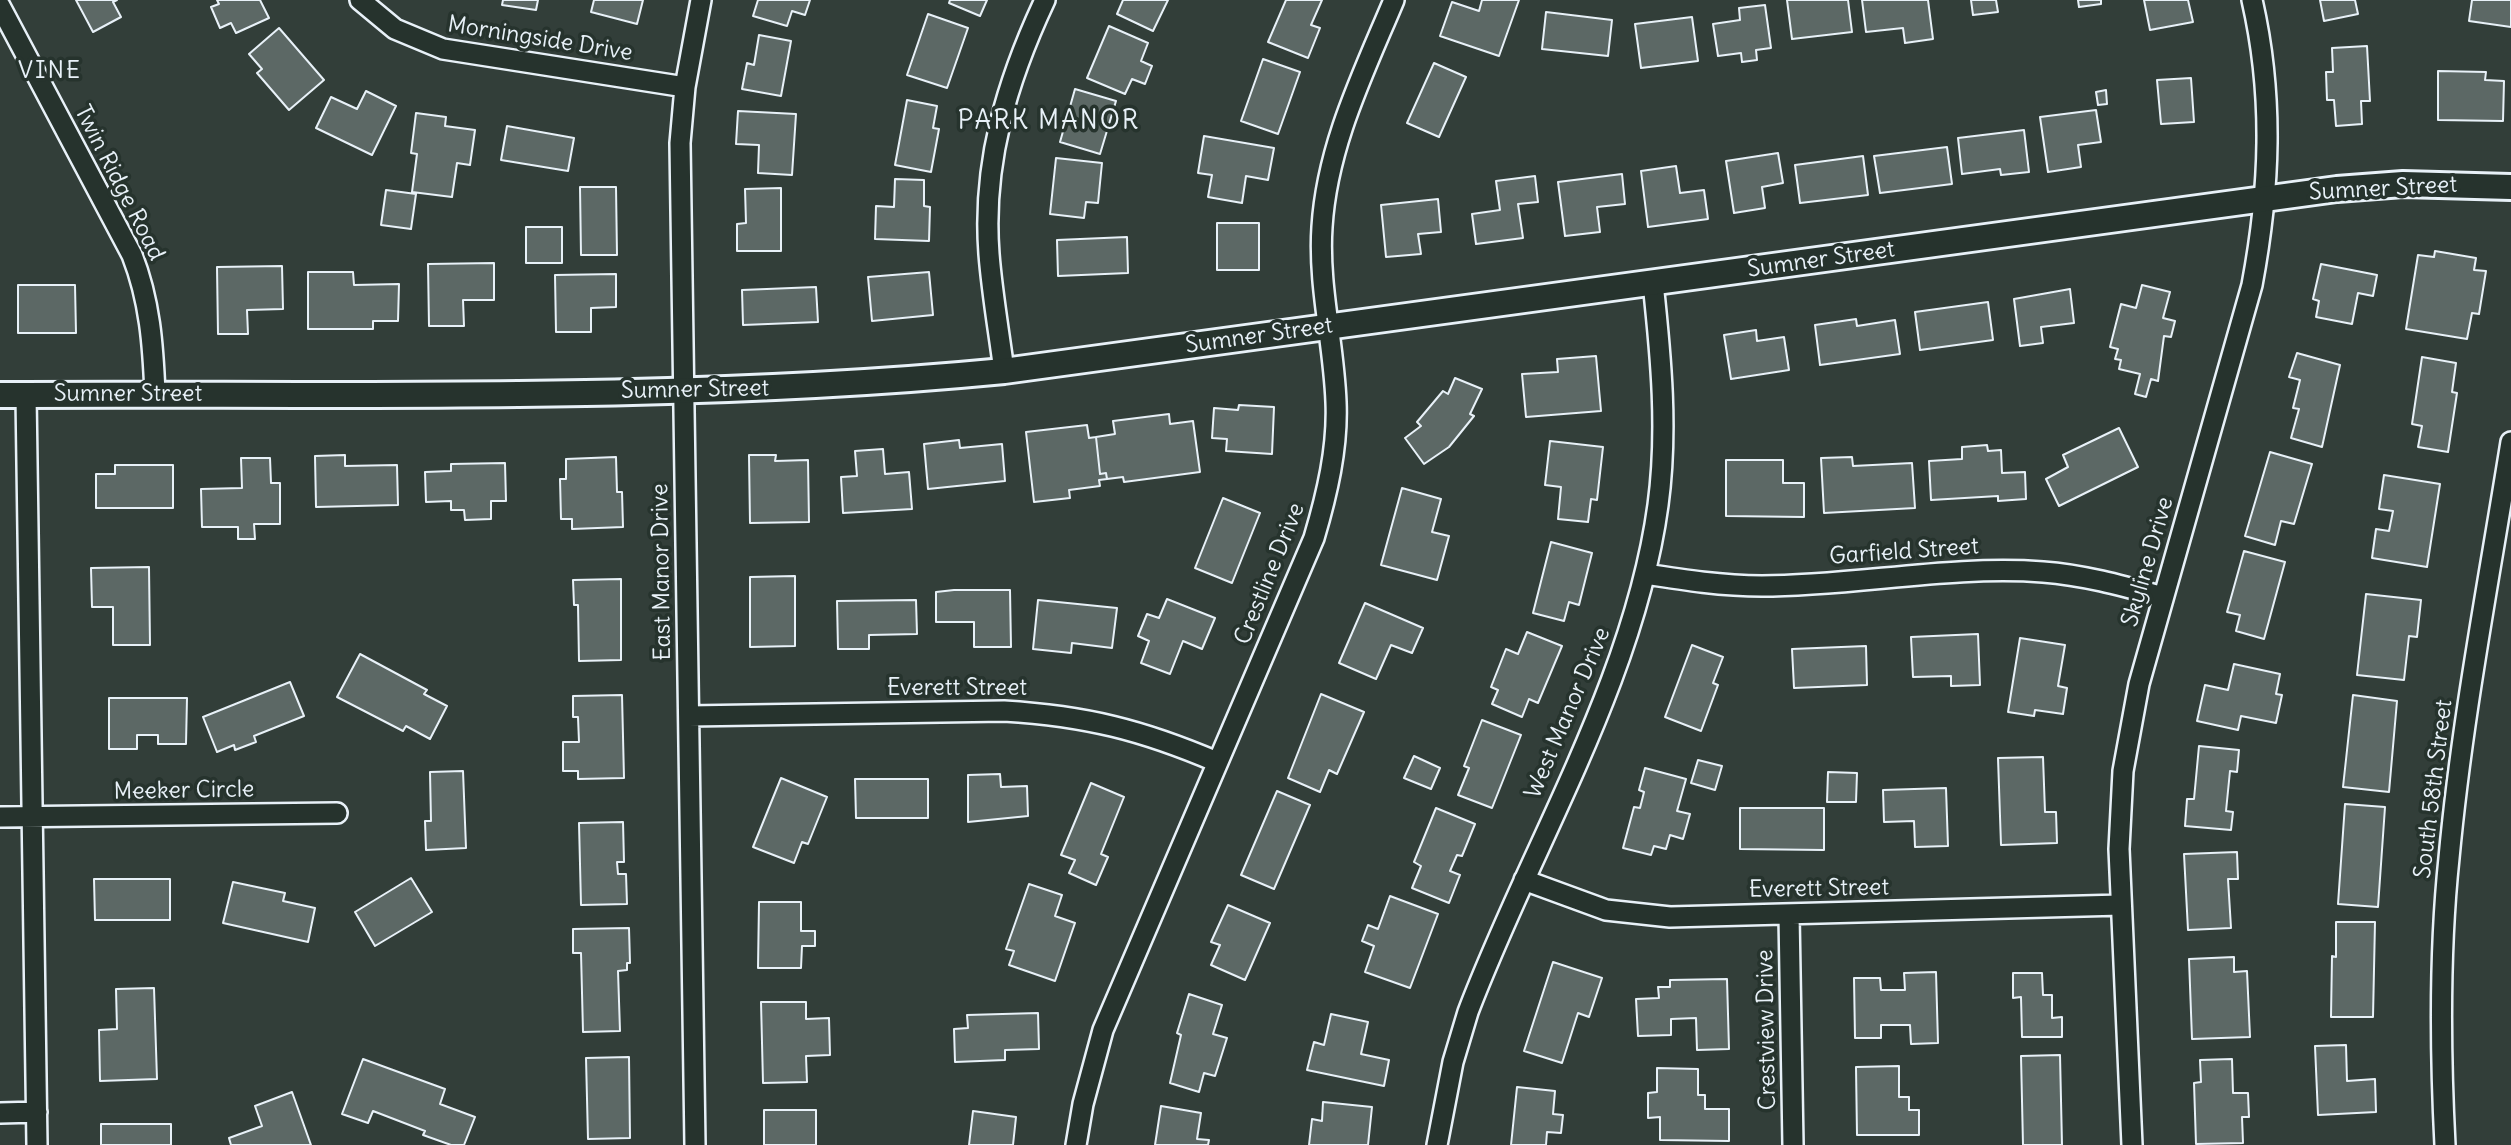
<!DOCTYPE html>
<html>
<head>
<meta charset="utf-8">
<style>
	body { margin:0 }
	canvas { display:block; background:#323e39 }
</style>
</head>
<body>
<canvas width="2511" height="1145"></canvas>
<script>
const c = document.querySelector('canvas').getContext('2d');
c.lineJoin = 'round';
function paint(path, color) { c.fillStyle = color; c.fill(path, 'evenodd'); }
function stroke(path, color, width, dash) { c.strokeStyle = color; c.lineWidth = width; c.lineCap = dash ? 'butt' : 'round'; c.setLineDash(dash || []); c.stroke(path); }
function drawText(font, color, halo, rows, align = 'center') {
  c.font = font + ' Delius,sans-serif'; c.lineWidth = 7; c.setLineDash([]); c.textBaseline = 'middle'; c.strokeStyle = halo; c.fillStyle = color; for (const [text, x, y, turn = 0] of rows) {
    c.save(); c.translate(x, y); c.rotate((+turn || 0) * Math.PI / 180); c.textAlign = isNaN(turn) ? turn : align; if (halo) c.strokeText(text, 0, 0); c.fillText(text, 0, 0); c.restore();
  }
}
const building = new Path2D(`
	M76 0H117L113 2 121 17 93 32Z
	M217 0H260L269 18 236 33 231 23 220 28 211 7 219 4Z
	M503 0H538L536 10 502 5Z
	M594 0H643L637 24 591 12Z
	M758 0H810L805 15 792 11 787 26 753 16Z
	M950 0H987L980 16 949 3Z
	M1123 0H1168L1153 31 1117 14Z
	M1286 0H1322L1311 25 1320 28 1308 58 1268 42Z
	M1482 0H1519L1499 56 1440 36 1452 2 1479 11Z
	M1787 0H1848L1852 32 1792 39Z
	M1862 0H1928L1933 39 1905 43 1903 28 1866 32Z
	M1971 0H1996L1998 12 1973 15Z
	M2078 0H2101V4L2079 7Z
	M2144 0H2188L2193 22 2150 30Z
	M2320 0H2355L2358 14 2324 21Z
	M2472 0H2511V27L2469 21Z
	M1765 5 1771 48 1756 50 1757 60 1742 62 1741 53 1718 56 1713 24 1740 20 1739 8Z
	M1546 12 1612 20 1608 56 1542 49Z
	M928 14 968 28 947 88 907 75Z
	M1692 17 1698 61 1641 68 1635 24Z
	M1109 26 1148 43 1141 61 1152 66 1145 84 1132 79 1125 94 1087 78Z
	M279 28 324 80 289 110 257 73 262 69 249 54Z
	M759 35 791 41 781 96 742 89 747 63 754 65Z
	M2367 46 2370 101H2361L2362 124 2336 126 2334 100H2327L2326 72H2333L2332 48Z
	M1263 59 1300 72 1278 134 1241 121Z
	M1434 63 1466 77 1439 137 1407 123Z
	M2438 71 2486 72 2485 80 2504 81 2503 121 2438 120Z
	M2191 78 2194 122 2161 124 2157 80Z
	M1075 89 1116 101 1100 154 1060 142Z
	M2106 90 2107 104 2098 105 2096 92Z
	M366 91 396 106 372 155 316 128 331 97 357 109Z
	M907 100 937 106 933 128 939 129 931 172 895 165Z
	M2096 110 2101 142 2078 145 2081 167 2048 172 2040 117Z
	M738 111 796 114 792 175 758 173 759 145 736 144Z
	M416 113 446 117 445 126 475 130 470 165 457 163 452 197 412 192 417 154 411 153Z
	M507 126 574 138 568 171 501 160Z
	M2024 130 2029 172 2001 175 2000 169 1962 174 1958 138Z
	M1204 136 1274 148 1268 180 1246 176 1242 203 1208 197 1212 175 1198 173Z
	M1947 147 1952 184 1880 193 1874 156Z
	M1778 153 1783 183 1762 187 1765 208 1734 213 1726 161Z
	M1863 156 1868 195 1800 203 1795 165Z
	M1056 158 1102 163 1098 203 1086 202 1084 218 1050 214Z
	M1676 166 1680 193 1704 190 1708 219 1648 227 1641 171Z
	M1622 174 1625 204 1597 207 1600 232 1565 236 1558 182Z
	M1535 176 1538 202 1518 204 1523 238 1476 244 1472 214 1500 210 1496 181Z
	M895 179 924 180V206L930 207 929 241 875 239 876 206 894 207Z
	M580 187H616L617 255H581Z
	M781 188V251H737V224L746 223 745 189Z
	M386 190 416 194 411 229 381 225Z
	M1438 199 1441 232 1418 234 1421 254 1386 257 1381 205Z
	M1217 223H1259V270H1217Z
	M526 227H562V263H526Z
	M1127 237 1128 273 1058 276 1057 240Z
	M2435 251 2476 258 2474 270 2486 271 2479 314 2472 313 2467 339 2406 329 2418 255 2434 257Z
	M494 263V300H463L464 326H429L428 264Z
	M2321 264 2377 275 2373 296 2358 293 2352 324 2316 317 2319 301 2313 299Z
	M282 266 283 309 247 310 248 334H218L217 267Z
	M308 272H353L354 285 399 284 398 321H373V329H308Z
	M929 272 933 315 872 321 868 277Z
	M616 274V307L591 308V332H556L555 275Z
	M18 285H75L76 333H18Z
	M2142 285 2170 292 2163 318 2175 321 2171 337 2164 336 2158 381 2151 379 2146 397 2135 394 2140 374 2119 369 2121 360 2115 359 2118 349 2110 347 2121 304 2136 308Z
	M816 287 818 322 743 325 742 290Z
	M2070 289 2074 323 2041 327 2043 343 2020 346 2014 299Z
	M1988 302 1993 340 1920 350 1915 312Z
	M1856 319 1857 326 1895 320 1900 354 1820 365 1815 325Z
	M1756 330 1757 341 1784 337 1789 370 1731 379 1724 335Z
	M2297 353 2340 365 2322 447 2291 438 2299 409 2293 408 2300 380 2289 377Z
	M1596 356 1601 411 1526 417 1522 374 1558 372 1557 359Z
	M2422 357 2456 363 2452 392 2457 393 2448 452 2418 447 2422 426 2412 424Z
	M1455 378 1482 389 1470 414 1474 416 1449 447 1424 464 1405 438 1421 426 1417 422 1443 391 1448 394Z
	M1239 405 1274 407 1272 454 1226 451 1227 439 1212 438 1214 408 1238 410Z
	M1169 414 1170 424 1193 421 1200 472 1124 482 1123 477 1107 479 1106 473 1100 474 1096 437 1115 434 1113 421Z
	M1087 425 1089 438 1096 437 1100 474 1106 473 1107 479 1099 480 1100 486 1069 490 1070 498 1034 502 1026 432Z
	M2119 428 2138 467 2059 506 2046 479 2068 467 2063 455Z
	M959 440 960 448 1002 444 1005 481 928 489 924 444Z
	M1550 441 1603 447 1597 500 1591 499 1588 522 1558 519 1561 487 1545 485Z
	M1987 445 1988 451 2001 450 2002 473 2025 472 2026 499 1998 501V496L1931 500 1929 461 1962 459V447Z
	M883 449 885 474 909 472 912 509 843 513 841 477 857 476 855 451Z
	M2270 452 2312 464 2294 524 2281 521 2275 545 2245 536Z
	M345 455V466L397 465 398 505 316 507 315 456Z
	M749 455H776L775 461 808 460 809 522 750 523Z
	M616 457 617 492H622L623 527 572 529V519H561L560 479H566V459Z
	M1852 457 1853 466 1912 463 1915 508 1824 513 1821 458Z
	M241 458H270L271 483H280V524H254L255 539H238V527H202L201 489 242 488Z
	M1726 460H1783V483H1804V517L1726 516Z
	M505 463 506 501H491V519L465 520 464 510H451V501L426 502 425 472 451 471V464Z
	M115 465H173V508H96V474H115Z
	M2384 475 2440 484 2427 567 2372 558 2376 529 2389 531 2393 511 2379 509Z
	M1402 488 1441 499 1432 532 1449 536 1437 580 1381 565Z
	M1223 498 1260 513 1232 583 1195 568Z
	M1551 542 1592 553 1579 605 1569 602 1564 621 1533 613Z
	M2244 551 2285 562 2264 639 2236 631 2240 615 2227 612Z
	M149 567 150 645H113V607H92L91 568Z
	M795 576V646L750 647V577Z
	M621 579V660L579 661 578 605H574L573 580Z
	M954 590H1010L1011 647H974V622H936V592Z
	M2366 594 2421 600 2417 637 2409 636 2404 680 2357 675Z
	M1167 599 1215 618 1202 649 1183 641 1170 674 1141 663 1149 641 1138 636 1147 614 1159 618Z
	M916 600 917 634 869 635V649H838L837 601Z
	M1038 600 1117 608 1112 648 1072 643 1071 653 1033 649Z
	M1365 603 1423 628 1412 653 1391 645 1376 679 1339 663Z
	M1527 632 1562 646 1538 703 1529 699 1522 717 1492 704 1498 690 1491 687 1506 649 1518 654Z
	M1978 634 1980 685 1951 686V676L1913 677 1911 637Z
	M2020 638 2065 645 2058 686 2067 688 2063 714 2035 710 2034 716 2008 712Z
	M1692 645 1723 657 1713 683 1718 685 1701 731 1665 717Z
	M1866 646 1867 685 1794 688 1792 649Z
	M360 654 427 690 424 694 447 706 430 739 406 726 403 731 337 697Z
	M2234 664 2280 674 2276 694 2282 695 2276 723 2241 716 2238 730 2197 721 2205 685 2228 690Z
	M290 682 304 716 254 736 256 742 235 750 234 745 217 752 203 717Z
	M1321 694 1364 712 1337 774 1329 770 1320 792 1288 778Z
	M622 695 624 778 578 779V771H563V742H579L578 717H573V696Z
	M2353 695 2397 701 2389 792 2343 787Z
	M109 698H187L186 744H158V735H137V749H109Z
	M1482 720 1521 735 1492 808 1458 795 1469 768 1464 766Z
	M2199 746 2239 750 2237 772 2230 771 2226 811 2233 812 2231 830 2185 826 2187 799H2194Z
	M1414 756 1440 768 1431 789 1404 778Z
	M2043 757 2045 812H2056L2057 843 2001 845 1998 758Z
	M1698 760 1722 766 1715 790 1691 783Z
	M1645 768 1686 779 1677 811 1690 814 1683 839 1670 835 1666 849 1654 846 1651 855 1623 848 1634 807 1640 808 1644 792 1639 790Z
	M463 771 466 848 426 850 425 821H431L430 772Z
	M1828 772 1857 773 1856 802H1827Z
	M1000 774 1001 787 1027 786 1028 816 968 822V775Z
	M781 778 827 797 808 844 802 842 794 863 753 847Z
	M855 779H928V818H856Z
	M1091 783 1124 797 1101 854 1108 857 1096 885 1069 873 1075 860 1061 855Z
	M1946 788 1948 846 1915 847 1914 821 1884 822 1883 790Z
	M1277 791 1310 805 1274 889 1241 875Z
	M2345 804 2385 807 2378 907 2338 904Z
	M1436 808 1475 824 1462 856 1457 855 1450 871 1460 875 1449 903 1412 888 1421 866 1414 862Z
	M1740 808H1824V850L1740 849Z
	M623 822 624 862H617L618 874H626L627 904 581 905 579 823Z
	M2237 852 2238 879H2228L2231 928 2188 930 2184 854Z
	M411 878 432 912 375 946 355 912Z
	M94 879H170V920H95Z
	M233 882 285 893 283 901 315 908 308 942 223 923Z
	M1029 884 1062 895 1055 916 1075 923 1055 981 1009 965 1014 951 1006 949Z
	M1390 896 1438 914 1410 988 1365 972 1374 946 1362 941 1368 925 1378 929Z
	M759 902H801V931H815V946H802L801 968H758Z
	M1228 905 1270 923 1245 980 1211 965 1220 945 1211 942Z
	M2336 922H2375L2373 1017H2331L2332 956 2336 957Z
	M629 928 630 963H627V970L618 971 620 1031 583 1032 581 953H573V929Z
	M2234 957V972L2247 971 2250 1037 2192 1039 2189 959Z
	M1553 962 1602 978 1589 1017 1578 1013 1562 1063 1524 1051Z
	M1936 972 1938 1043 1911 1044 1910 1025H1881V1038H1855L1854 978H1880L1881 990H1905L1904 973Z
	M2013 973H2042L2043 995H2052V1018L2062 1017V1037H2022L2021 997 2013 998Z
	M1727 979 1729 1049 1697 1050 1696 1018 1671 1019V1035L1638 1036 1636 999 1659 998 1658 987H1670V980Z
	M154 988 157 1079 100 1081 99 1030 117 1029 116 989Z
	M1189 994 1222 1005 1213 1034 1227 1038 1215 1076 1204 1073 1199 1092 1170 1083 1181 1035 1177 1033Z
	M761 1002H806V1019L829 1018 830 1055 806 1056 807 1082 763 1083Z
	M1038 1013 1039 1049 1005 1050V1060L955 1062 954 1029 968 1028 967 1015Z
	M1331 1014 1368 1022 1361 1054 1389 1060 1384 1086 1307 1070 1314 1042 1324 1045Z
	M2346 1045 2347 1081 2375 1079 2376 1112 2318 1115 2315 1046Z
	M2060 1055 2062 1145H2023L2021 1056Z
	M629 1057 630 1138 588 1139 586 1058Z
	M363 1059 445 1089 440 1104 475 1117 464 1145H451L423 1135 425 1131 373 1111 368 1123 342 1114Z
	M2232 1059 2233 1093H2248L2249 1117H2242L2243 1143 2196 1144 2194 1083 2201 1082 2200 1060Z
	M1899 1066V1097H1909V1110H1919V1135H1857L1856 1067Z
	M1657 1068 1698 1069V1095H1705V1109H1729V1141L1660 1140V1117L1648 1118V1093L1657 1092Z
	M1517 1087 1555 1091 1553 1114 1563 1115 1561 1133 1547 1132 1546 1145H1511Z
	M292 1092 311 1145H231L229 1138 262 1126 255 1106Z
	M1323 1102 1372 1107 1368 1145H1309L1312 1119 1322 1121Z
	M1161 1106 1201 1113 1197 1139 1209 1140 1208 1145H1155Z
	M764 1110H816V1145H764Z
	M973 1111 1016 1117 1013 1145H969Z
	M101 1124H171V1145H101Z`);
const minor = new Path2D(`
	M360 0 395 29 443 49 685 87
	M0 6 132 255C150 301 153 345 155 394
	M1004 371C999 332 992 293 989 254 982 163 1007 81 1045 0
	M26 395 37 1145
	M1646 574C1684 580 1722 586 1762 586 1855 586 1950 565 2043 572 2084 575 2123 586 2163 597
	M689 716 1004 711C1086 716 1142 730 1217 762
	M0 817 337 813
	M1524 880 1606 910 1670 917 2121 905
	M1789 915 1793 1145
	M0 1113 37 1112
	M695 1145 680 143 685 87 701 0
	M1076 1145 1083 1104 1103 1030 1314 538C1327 494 1338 448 1336 402 1334 344 1318 286 1322 227 1327 146 1363 74 1394 0
	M1437 1145 1453 1062 1468 1012C1531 846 1634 682 1658 505 1668 431 1661 357 1653 283
	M2132 1145 2119 849 2123 771 2139 684 2252 285C2270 189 2274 96 2252 0
	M2445 1145C2440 1049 2439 953 2449 858 2462 718 2489 580 2511 442`);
const tertiary = new Path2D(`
	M0 395C334 393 672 403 1004 371L2337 189 2403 184 2511 187`);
const streetNames = [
	["Morningside Drive",540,39,9],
	["Twin Ridge Road",119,183,63],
	["Sumner Street",2383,189,-3],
	["Sumner Street",1821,260,-8],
	["Sumner Street",1259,336,-8],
	["Sumner Street",695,390,-1],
	["Sumner Street",128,394],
	["Garfield Street",1904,552,-4],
	["Skyline Drive",2148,562,-74],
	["East Manor Drive",662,572,-91],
	["Crestline Drive",1270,574,-68],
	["Everett Street",957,688],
	["West Manor Drive",1568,713,-67],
	["South 58th Street",2434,789,-83],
	["Meeker Circle",184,791,-1],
	["Everett Street",1819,889,-1],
	["Crestview Drive",1767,1030,-91]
];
const neighbourhoodNames = [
	["VINE",50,71]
];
const quarterNames = [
	["PARK MANOR",1049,122]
];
paint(building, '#5c6865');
stroke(building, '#e8f1f8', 2);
stroke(minor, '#e8f1f8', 24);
stroke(tertiary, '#e8f1f8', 30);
stroke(minor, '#26332d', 19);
stroke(tertiary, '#26332d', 24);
drawText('23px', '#e8f1f8', '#26332d', streetNames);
c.letterSpacing = '2px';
drawText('24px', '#e8f1f8', '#26332d', neighbourhoodNames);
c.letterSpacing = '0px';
c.letterSpacing = '2px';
drawText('26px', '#e8f1f8', '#26332d', quarterNames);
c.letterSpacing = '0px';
</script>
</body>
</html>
